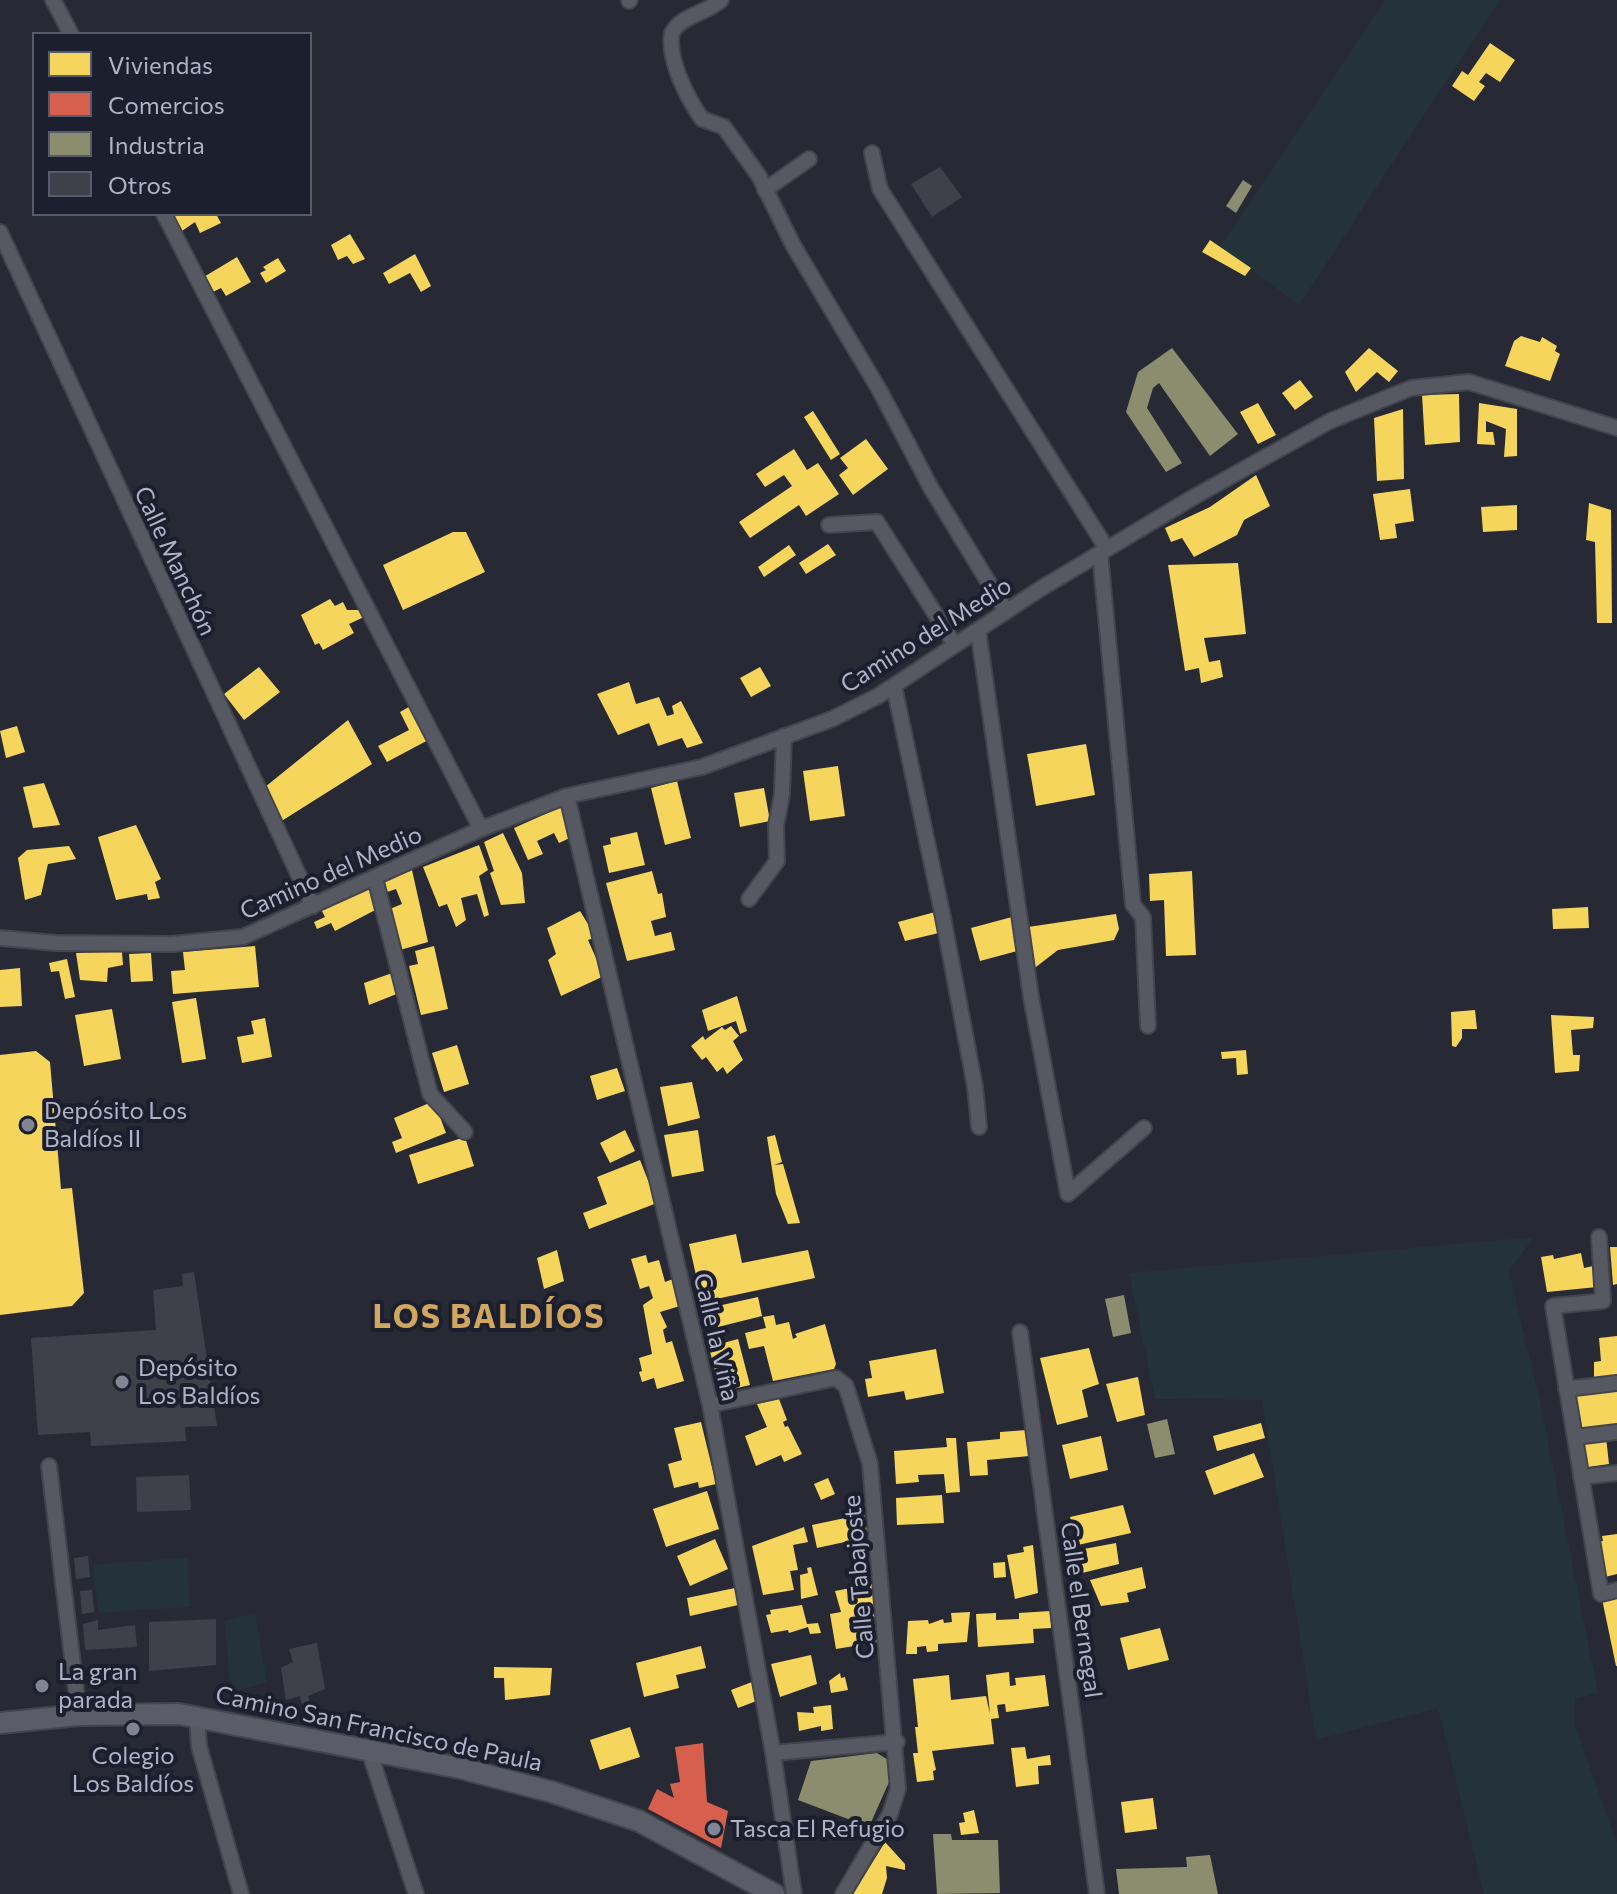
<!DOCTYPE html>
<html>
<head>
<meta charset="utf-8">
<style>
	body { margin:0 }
	#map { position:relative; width:1617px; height:1894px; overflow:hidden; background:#272a34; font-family:Commissioner,sans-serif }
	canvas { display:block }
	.legend { position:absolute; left:32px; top:32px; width:280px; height:184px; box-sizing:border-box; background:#1b1f2e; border:2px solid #575b6b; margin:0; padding:10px 14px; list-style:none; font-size:24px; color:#b0b4c6 }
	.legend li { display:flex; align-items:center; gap:16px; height:40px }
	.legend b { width:40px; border:2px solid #575b6b }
</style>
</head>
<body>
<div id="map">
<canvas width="1617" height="1894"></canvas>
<ul class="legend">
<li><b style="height:22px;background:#f6d55c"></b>Viviendas</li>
<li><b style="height:22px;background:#d6604d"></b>Comercios</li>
<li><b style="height:22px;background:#8c8c6e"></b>Industria</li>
<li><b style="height:22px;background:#3f414a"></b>Otros</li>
</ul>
</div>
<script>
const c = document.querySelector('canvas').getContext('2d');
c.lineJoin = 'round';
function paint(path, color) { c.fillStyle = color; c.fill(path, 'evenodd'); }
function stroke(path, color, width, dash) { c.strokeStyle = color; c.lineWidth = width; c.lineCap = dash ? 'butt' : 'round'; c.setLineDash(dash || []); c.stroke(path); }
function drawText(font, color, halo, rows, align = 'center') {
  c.font = font + ' Commissioner,sans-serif'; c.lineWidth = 8; c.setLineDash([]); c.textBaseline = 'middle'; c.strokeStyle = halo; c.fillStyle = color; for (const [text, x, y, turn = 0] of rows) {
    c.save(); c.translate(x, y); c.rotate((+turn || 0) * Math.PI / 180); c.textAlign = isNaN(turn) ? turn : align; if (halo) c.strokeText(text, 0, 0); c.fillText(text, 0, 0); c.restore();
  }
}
const green = new Path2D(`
	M1385 0H1500L1299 305 1220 247Z
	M1534 1237 1509 1271 1540 1401 1598 1693 1575 1699V1725L1617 1844V1894H1484L1438 1708 1316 1740 1262 1400 1155 1399 1129 1273Z
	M189 1557 190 1607 98 1613 93 1565Z
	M255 1613 267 1682 237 1691 231 1687 224 1621Z`);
const homes = new Path2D(`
	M1490 43 1515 60 1500 82 1486 73 1479 82 1485 86 1474 101 1452 86 1462 71 1468 75Z
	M173 214H216L221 223 200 233 195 222 182 231Z
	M350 234 365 259 353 264 347 256 338 260 331 245Z
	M1210 240 1251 268 1245 276 1202 252Z
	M415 254 431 286 421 292 410 273 389 284 383 273Z
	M237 257 251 282 226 296 221 288 211 293 202 278Z
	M278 258 286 271 266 283 260 273 266 270 263 267Z
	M1521 336 1540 342 1542 337 1557 346 1555 351 1560 354 1550 381 1505 366 1514 341Z
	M1369 348 1398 371 1389 382 1377 372 1356 392 1345 372Z
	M1300 380 1313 397 1295 410 1282 393Z
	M1459 394 1460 442 1425 445 1422 395Z
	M1258 403 1276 435 1258 444 1240 412Z
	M1479 403 1517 409V456L1504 457 1506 429 1486 421V432H1493L1495 445 1477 444Z
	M1403 409 1404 479 1377 481 1374 418Z
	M813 411 840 454 831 460 804 417Z
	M866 439 888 469 853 495 839 475 848 468 840 458Z
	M794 449 807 470 818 463 839 494 806 516 799 505 750 538 739 522 792 486 784 475 765 487 756 474Z
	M1256 475 1270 506 1244 520 1237 535 1194 557 1182 538 1171 542 1165 528 1210 507Z
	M1410 489 1414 521 1395 524 1397 538 1380 540 1373 494Z
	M1589 503 1611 510 1612 623H1597L1595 542 1586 540Z
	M1517 505V530L1483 532 1481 507Z
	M453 532H466L485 572 403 610 383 565Z
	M828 544 836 555 806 574 799 563Z
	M789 545 796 555 764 577 758 567Z
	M1238 563 1246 634 1204 638 1209 662 1220 660 1223 677 1201 683 1199 668 1185 671 1168 565Z
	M330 599 335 606 343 602 347 610H362L364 617 349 624 354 633 323 650 319 643 315 645 301 615Z
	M259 667 280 692 244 720 224 694Z
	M760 667 771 686 751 697 740 678Z
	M629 682 636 704 659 697 667 716 674 714 672 706 681 701 703 743 687 748 682 738 658 746 649 723 618 735 597 694Z
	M414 704 432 738 387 762 378 746 409 730 400 712Z
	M348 720 372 764 280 822 265 787Z
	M17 726 25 752 6 758 0 731Z
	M1086 744 1095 795 1036 806 1027 754Z
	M838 766 845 816 810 821 803 771Z
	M677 781 691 838 665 845 651 788Z
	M44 783 60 825 33 828 23 787Z
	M764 788 770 821 740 827 734 793Z
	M561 807 574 836 559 843 554 833 537 841 543 854 528 860 514 828Z
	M136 825 161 879 155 882 160 898 148 900 147 894 116 900 98 837Z
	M637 832 645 865 609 873 603 846 611 844 610 838Z
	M503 833 522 873 525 903 501 905 490 873 494 871 484 842Z
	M479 845 488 870 479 876 489 915 484 917 477 894 461 898 466 920 456 927 447 904 439 907 423 867Z
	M69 846 76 859 48 864 41 895 25 900 18 858 27 850Z
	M412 870 428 942 400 950 390 909 402 904 396 889 384 893 381 883Z
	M652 871 658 894 662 893 666 917 651 921 655 936 671 932 675 950 627 961 606 883Z
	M1192 871 1196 955 1166 956 1164 900 1150 901 1149 874Z
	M371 886 381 907 335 931 331 923 317 929 314 922 325 917 321 909Z
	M1588 907 1589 928 1553 929 1552 909Z
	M580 911 596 937 588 940 604 976 561 996 548 960 556 954 547 928Z
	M939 911 943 932 905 941 898 922Z
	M1116 914 1119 929 1114 940 1058 950 1032 970 1028 927Z
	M1012 917 1021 950 980 961 971 928Z
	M255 946 259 987 173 994 171 971 185 970 183 952Z
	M434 946 448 1009 421 1015 409 966 418 964 415 951Z
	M122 952 123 965 108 968 107 982 80 980 76 953Z
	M151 953 153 981 131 982 129 954Z
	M67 959 75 997 65 999 59 971 51 972 49 963Z
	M20 968 22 1006 0 1007V970Z
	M395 972 399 993 369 1005 364 983Z
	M737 996 747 1031 740 1034 736 1021 708 1031 702 1010Z
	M196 998 206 1059 182 1063 172 1002Z
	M112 1009 121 1059 84 1066 75 1015Z
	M1475 1010 1477 1029H1462V1038L1456 1047 1452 1046 1451 1012Z
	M1551 1015 1594 1017 1593 1028 1571 1030 1573 1055H1580L1579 1071 1555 1073Z
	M265 1018 272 1057 242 1063 237 1037 254 1034 251 1021Z
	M731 1026 739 1036 733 1041 743 1060 727 1074 723 1067 717 1072 706 1057 702 1060 691 1046 703 1036 705 1040 722 1027 725 1030Z
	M457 1045 469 1084 444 1092 432 1053Z
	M1246 1050 1248 1074 1237 1075 1236 1058 1222 1059 1221 1052Z
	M36 1051 50 1062 61 1189 72 1188 84 1293 72 1306 0 1315V1055Z
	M617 1068 625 1091 597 1100 590 1076Z
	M692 1082 700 1118 668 1126 660 1087Z
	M434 1101 446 1133 396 1153 392 1142 402 1138 394 1118Z
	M625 1130 635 1151 610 1163 600 1143Z
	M698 1130 704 1171 672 1177 664 1135Z
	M775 1135 782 1162 774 1165 783 1164 800 1223 788 1224 776 1194 767 1137Z
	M465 1137 474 1166 418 1184 409 1155Z
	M640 1160 657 1203 589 1229 583 1213 607 1204 597 1177Z
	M736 1234 742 1263 808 1250 815 1278 702 1302 689 1244Z
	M1610 1247H1617V1284L1613 1285Z
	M557 1250 564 1281 544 1289 537 1258Z
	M1581 1253 1584 1268 1593 1266 1597 1287 1547 1292 1541 1257 1553 1255 1554 1259Z
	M646 1255 648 1263 659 1260 665 1282 673 1279 680 1306 660 1312 667 1327 663 1330 666 1343 672 1341 684 1381 657 1389 654 1378 642 1382 639 1372 642 1371 639 1358 652 1354 643 1305 653 1298 649 1286 640 1289 631 1259Z
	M758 1297 762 1316 718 1327 713 1307Z
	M774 1315 776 1325 789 1322 793 1339 797 1337 795 1334 825 1324 836 1364 834 1369 773 1381 764 1346 749 1349 745 1333 766 1328 763 1317Z
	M1617 1336V1383L1594 1385V1362L1601 1361 1599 1338Z
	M738 1339 750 1385 720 1392 709 1347Z
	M1089 1348 1099 1384 1082 1390 1088 1417 1057 1425 1040 1358Z
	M936 1349 944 1393 906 1400 904 1391 868 1397 865 1379 872 1378 869 1361Z
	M1138 1377 1145 1415 1117 1422 1106 1384Z
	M1617 1389V1426L1579 1432 1570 1394Z
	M779 1399 787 1420 783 1422 785 1427 788 1426 802 1454 784 1462 781 1455 756 1466 745 1436 767 1427 757 1404Z
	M701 1422 716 1484 699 1488 698 1482 674 1488 668 1464 682 1460 674 1428Z
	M1261 1423 1265 1438 1217 1451 1213 1436Z
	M1027 1430 1029 1456 987 1460 988 1475 970 1476 967 1442 1000 1439V1432Z
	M1101 1436 1108 1470 1070 1479 1062 1445Z
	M1606 1437 1609 1464 1588 1467 1584 1440Z
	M946 1438H956L960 1492 946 1493 944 1474 918 1475 919 1482 896 1484 894 1451 947 1447Z
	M1254 1453 1264 1477 1214 1495 1205 1471Z
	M828 1478 835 1494 821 1500 814 1484Z
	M707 1491 719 1529 666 1547 653 1509Z
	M942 1495 944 1523 897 1525 896 1498Z
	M1123 1505 1131 1533 1078 1545 1070 1517Z
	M864 1514 867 1531 853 1533 854 1540 817 1548 812 1525Z
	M804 1527 808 1542 793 1545 798 1570 790 1571 794 1590 763 1595 752 1546Z
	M1617 1534V1574L1605 1577 1601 1556 1592 1542 1603 1541 1602 1536Z
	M715 1539 728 1569 690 1586 677 1556Z
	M1116 1543 1119 1564 1078 1574 1073 1551Z
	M1033 1545 1038 1593 1015 1599 1007 1555 1024 1552 1023 1547Z
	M1005 1562 1006 1577 994 1578 993 1563Z
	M811 1567 818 1595 801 1599 800 1575 808 1573 807 1568Z
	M1142 1567 1146 1588 1127 1593 1129 1602 1101 1606 1090 1580Z
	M877 1583 884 1641 836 1649 830 1614 841 1612 835 1591Z
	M735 1588 738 1605 690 1616 687 1598Z
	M1617 1596V1666H1616L1602 1599Z
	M802 1605 807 1624 818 1623 821 1633 810 1634 808 1627 789 1633 788 1630 771 1633 766 1615 771 1614 770 1610Z
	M1050 1611 1051 1628 1033 1629 1034 1643 978 1647 976 1614 996 1613V1620L1019 1619V1613Z
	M970 1612 967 1642 938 1644V1651L927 1652 926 1646 917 1647V1654H906L908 1621 928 1620 929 1624 943 1619 944 1623 952 1622 951 1613Z
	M1160 1628 1169 1660 1128 1670 1120 1638Z
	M701 1646 706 1668 676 1675 679 1688 644 1697 636 1663Z
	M811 1655 817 1684 780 1697 771 1664Z
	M494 1667 552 1668 550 1695 505 1700 504 1678H494Z
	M1009 1672 1010 1686 1016 1685 1015 1678 1045 1675 1049 1706 1006 1712 1005 1704 997 1705 999 1718 991 1719 994 1744 932 1751 936 1770 933 1771 934 1780 917 1782 913 1753H918L915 1727H918L913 1679 949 1675 951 1700 986 1696 990 1714 986 1675Z
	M840 1673 841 1678 845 1677 848 1690 831 1693 829 1681Z
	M752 1682 759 1700 738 1708 731 1690Z
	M831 1705 833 1729 821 1731V1726L799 1731 797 1712 814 1713 813 1707Z
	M630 1727 640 1757 600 1770 590 1740Z
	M1025 1747 1027 1759 1050 1755 1051 1765 1038 1766 1039 1784 1016 1787 1011 1748Z
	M1153 1798 1157 1829 1125 1833 1121 1802Z
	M974 1810 979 1833 961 1835 959 1823 965 1822 963 1813Z
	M885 1842 905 1864V1870L886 1866 887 1878 882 1894H853Z`);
const shops = new Path2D(`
	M703 1743 707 1802 728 1811 721 1848 648 1809 657 1789 674 1798 670 1784 680 1782 675 1747Z`);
const industry = new Path2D(`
	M1243 180 1252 186 1236 213 1226 206Z
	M1172 348 1238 434 1210 456 1159 383 1153 388 1147 408 1182 463 1166 472 1126 412 1138 372Z
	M1124 1295 1131 1333 1113 1337 1105 1299Z
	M1167 1419 1175 1454 1155 1458 1147 1424Z
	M877 1753 890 1761 889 1782 869 1827 798 1800 811 1761Z
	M933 1834H951L952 1840H998L1000 1893 937 1894Z
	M1210 1855 1218 1894H1119L1116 1869 1187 1867 1186 1857Z`);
const building = new Path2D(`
	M940 167 962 197 932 217 911 184Z
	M194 1272 217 1426 185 1427 186 1441 91 1446 90 1432 38 1435 31 1338 156 1330 153 1290 183 1286 182 1274Z
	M189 1475 191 1510 137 1512 136 1477Z
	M88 1556 90 1577 76 1579 74 1558Z
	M92 1590 94 1612 82 1614 80 1591Z
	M216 1619V1665L149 1671V1622Z
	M98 1620V1630L135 1625 137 1647 85 1650 83 1624Z
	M317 1643 325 1689 308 1696 310 1702 302 1705 300 1696 286 1700 281 1668 293 1662 289 1649Z`);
const street = new Path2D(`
	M53 0 71 34
	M721 0C706 14 681 15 672 33 667 58 687 98 702 119L724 127 759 176 793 245 880 391 931 488 1006 611
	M629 1 630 0
	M872 153 880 189 1107 549
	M765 190 809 159
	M164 214 481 829
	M0 232 313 906
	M829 525 877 522 955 645
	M1100 553 1133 905 1143 917 1148 1026
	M978 630 1031 997 1068 1194 1144 1128
	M894 686 943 917 975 1087 979 1127
	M567 796 710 1405 773 1753 794 1894
	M375 878 430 1094 465 1132
	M749 899 777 861 776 826 782 794 784 736
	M0 938 56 943 172 944 243 937 481 829 567 796 702 767 832 719 878 696 1040 589 1192 498 1330 421 1411 388 1469 382 1617 428
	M1599 1237 1603 1301 1553 1306 1601 1594 1617 1590
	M1020 1332 1097 1894
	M1566 1389 1617 1383
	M710 1405 836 1378 846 1386 870 1464 898 1789 890 1814 843 1894
	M1575 1437 1617 1432
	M49 1466 79 1715
	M1581 1477 1617 1473
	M197 1718 199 1746 241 1894
	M369 1751 416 1894
	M773 1753 897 1742`);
const secondary = new Path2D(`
	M0 1723 79 1715 179 1714 460 1768 552 1792 639 1821 774 1894`);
const markers = [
	[28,1125,8,"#808493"],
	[122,1382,8,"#808493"],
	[42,1686,8,"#808493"],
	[133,1729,8,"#808493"],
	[714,1829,8,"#808493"]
];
const streetNames = [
	["Calle Manchón",175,561,65],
	["Camino del Medio",926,635,-32],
	["Camino del Medio",331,873,-24],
	["Calle la Viña",716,1337,77],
	["Calle Tabajoste",859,1577,-95],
	["Calle el Bernegal",1081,1610,82],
	["Camino San Francisco de Paula",379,1729,12]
];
const poiNames = [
	["Depósito Los",44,1111],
	["Baldíos II",44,1139],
	["Depósito",138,1368],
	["Los Baldíos",138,1396],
	["La gran",58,1672],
	["parada",58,1700],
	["Colegio",133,1756,"center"],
	["Los Baldíos",133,1784,"center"],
	["Tasca El Refugio",730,1829]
];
const districtNames = [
	["LOS BALDÍOS",489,1317]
];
paint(green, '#243239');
paint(homes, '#f6d55c');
paint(shops, '#d6604d');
paint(industry, '#8c8c6e');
paint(building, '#3f414a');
stroke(street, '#43454d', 18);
stroke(secondary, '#43454d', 24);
stroke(street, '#575962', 14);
stroke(secondary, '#5a5d67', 20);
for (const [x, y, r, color] of markers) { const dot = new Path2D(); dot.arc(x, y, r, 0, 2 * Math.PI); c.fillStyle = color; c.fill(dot); stroke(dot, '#1b1f2e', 3); }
drawText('24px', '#b0b4c6', '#1b1f2e', streetNames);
drawText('24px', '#b0b4c6', '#1b1f2e', poiNames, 'left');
c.letterSpacing = '2px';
drawText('bold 32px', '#d1a760', '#1b1f2e', districtNames);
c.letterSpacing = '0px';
</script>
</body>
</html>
